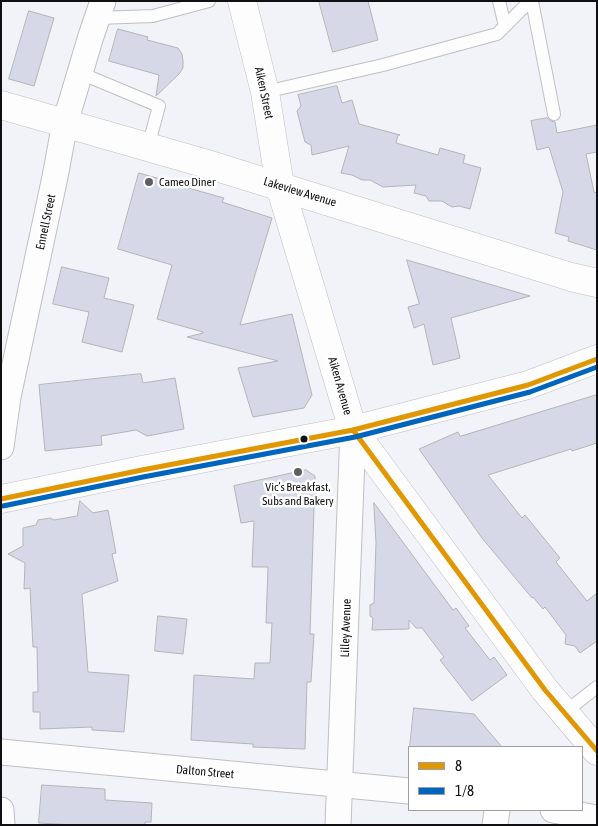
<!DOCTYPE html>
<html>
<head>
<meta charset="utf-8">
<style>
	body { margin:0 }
	#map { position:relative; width:598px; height:826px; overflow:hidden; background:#f2f3f8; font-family:"Asap Condensed",sans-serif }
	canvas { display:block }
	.frame { position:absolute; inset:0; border:2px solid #101013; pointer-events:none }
	.legend { position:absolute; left:408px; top:746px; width:175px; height:65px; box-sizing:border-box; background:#fff; border:1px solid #9f9fa1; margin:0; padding:6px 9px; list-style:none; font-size:15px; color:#101013 }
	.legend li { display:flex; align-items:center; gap:10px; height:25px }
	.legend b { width:25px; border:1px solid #9f9fa1 }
</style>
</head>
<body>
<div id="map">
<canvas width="598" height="826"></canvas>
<div class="frame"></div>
<ul class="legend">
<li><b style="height:6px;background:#e09702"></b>8</li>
<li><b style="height:6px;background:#0065bd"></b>1/8</li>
</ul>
</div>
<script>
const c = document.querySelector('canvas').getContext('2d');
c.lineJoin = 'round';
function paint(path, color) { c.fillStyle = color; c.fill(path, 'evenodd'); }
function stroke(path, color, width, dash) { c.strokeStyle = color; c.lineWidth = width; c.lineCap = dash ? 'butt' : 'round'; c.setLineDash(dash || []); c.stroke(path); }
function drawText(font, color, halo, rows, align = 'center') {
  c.font = font + ' "Asap Condensed",sans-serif'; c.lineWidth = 5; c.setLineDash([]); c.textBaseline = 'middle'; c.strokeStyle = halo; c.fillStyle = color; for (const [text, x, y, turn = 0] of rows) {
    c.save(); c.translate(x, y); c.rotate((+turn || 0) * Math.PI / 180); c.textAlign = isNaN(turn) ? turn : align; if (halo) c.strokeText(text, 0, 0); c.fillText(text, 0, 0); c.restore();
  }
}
const building = new Path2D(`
	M319 1H368L378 40 333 52Z
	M29 11 54 18 34 86 9 79Z
	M118 29 148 37 147 40 178 48 182 54 183 61V68L179 74 156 96 159 75 109 61Z
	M337 86 342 103 352 100 359 124 400 135H398L396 143 438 155 440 148 465 155 463 163 481 168 470 209 459 206 452 207 442 201H429L426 196 414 193 416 185 383 187 370 180H362L352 175 341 173 349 146 312 155 311 145 305 142 297 111 301 106 298 95Z
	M547 118 551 121 555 122 557 133 597 125V152L586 154 594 192 597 193V250L568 241 569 237 555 233 563 192 549 147 537 150 531 121Z
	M139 173 160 179V180L224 198 222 202 272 218 240 325 292 314 312 395 304 408 253 417 238 368 278 361 187 337 203 333V332L157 319 172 265 118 249Z
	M407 260 530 296 451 318 460 358 433 365 424 324 414 328 408 307 419 304Z
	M62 267 109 278 104 298 134 305 122 352 82 342 89 312 53 304Z
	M141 374 143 383 175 378 184 429 147 436 136 430 101 436 102 445 45 451 39 385Z
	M597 395V443L572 451 571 449 488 475 522 518 525 515 560 558 556 562 587 601 597 593V641L580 653 575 646 565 644 566 635 545 607 543 609 533 597 532 598 482 538 419 449 458 432 460 436Z
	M306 470 315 476 310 634H314L311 682H307L305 749 253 747V744L191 740 194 675 254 679 255 663H270L272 623H266L268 567H252L254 521 241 523 234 486Z
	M80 501 93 513 108 510 116 553 112 554 118 581 82 594 88 672 129 675 124 732 92 730V727L40 729V712H33V692H38L37 647H33L30 588 24 589 25 563 8 554 23 546V528L36 525 38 520 50 518 54 520 77 516Z
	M374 503 453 610 456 608 469 626 465 628 490 660 494 657 507 675 472 701 440 660 444 657 422 628H416L409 620V629L372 630 373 618 370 616V605L374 603 376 543Z
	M158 616 187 619 183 654 155 651Z
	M414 708 474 714 502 747H410Z
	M42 785 105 789V800L152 803 151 822H145V825H74L39 823Z`);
const lane = new Path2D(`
	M499 1 505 26
	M532 1 554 114
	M97 18 153 16 209 1
	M80 73 159 106 148 147
	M265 92 383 65 497 34 530 1
	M564 713 597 687`);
const street = new Path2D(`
	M1 447 8 397 55 177 65 123 91 36 103 1
	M1 752 409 791
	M1 810 2 825
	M553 810 597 818
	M338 825 353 430
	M495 825 497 810`);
const secondary = new Path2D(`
	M242 1 265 92 280 186 353 430 545 690 597 751
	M1 105 207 164 571 277 597 283
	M1 499 142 470 353 430 528 385 597 359`);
const bus1 = new Path2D(`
	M353 430 545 690 597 751
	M1 499 142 470 353 430 528 385 597 359`);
const bus2 = new Path2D(`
	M3 506 143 477 355 437 530 392 597 367`);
const markers = [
	[149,182,5,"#5f5f63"],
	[304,439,4.5,"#101013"],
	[298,472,5,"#5f5f63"]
];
const streetNames = [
	["Aiken Street",264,93,78],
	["Lakeview Avenue",300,192,17],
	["Ennell Street",46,222,-78],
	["Aiken Avenue",340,386,74],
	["Lilley Avenue",346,628,-88],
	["Dalton Street",205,772,5]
];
const poiNames = [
	["Cameo Diner",159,182],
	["Vic’s Breakfast,",298,487,"center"],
	["Subs and Bakery",298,501,"center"]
];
paint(building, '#d6d8e8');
stroke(building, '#b3b4b7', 1);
stroke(lane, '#bfbfc3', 14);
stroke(street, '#bfbfc3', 27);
stroke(secondary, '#bfbfc3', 29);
stroke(lane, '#fdfdfe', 12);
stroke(street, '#fdfdfe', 25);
stroke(secondary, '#fdfdfe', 28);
stroke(bus1, '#e09702', 5);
stroke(bus2, '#0065bd', 5);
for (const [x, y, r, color] of markers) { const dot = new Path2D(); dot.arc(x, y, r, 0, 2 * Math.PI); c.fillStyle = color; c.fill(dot); stroke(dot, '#fff', 2); }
drawText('12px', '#101013', '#fff', streetNames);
drawText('12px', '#101013', '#fff', poiNames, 'left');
</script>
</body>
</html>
